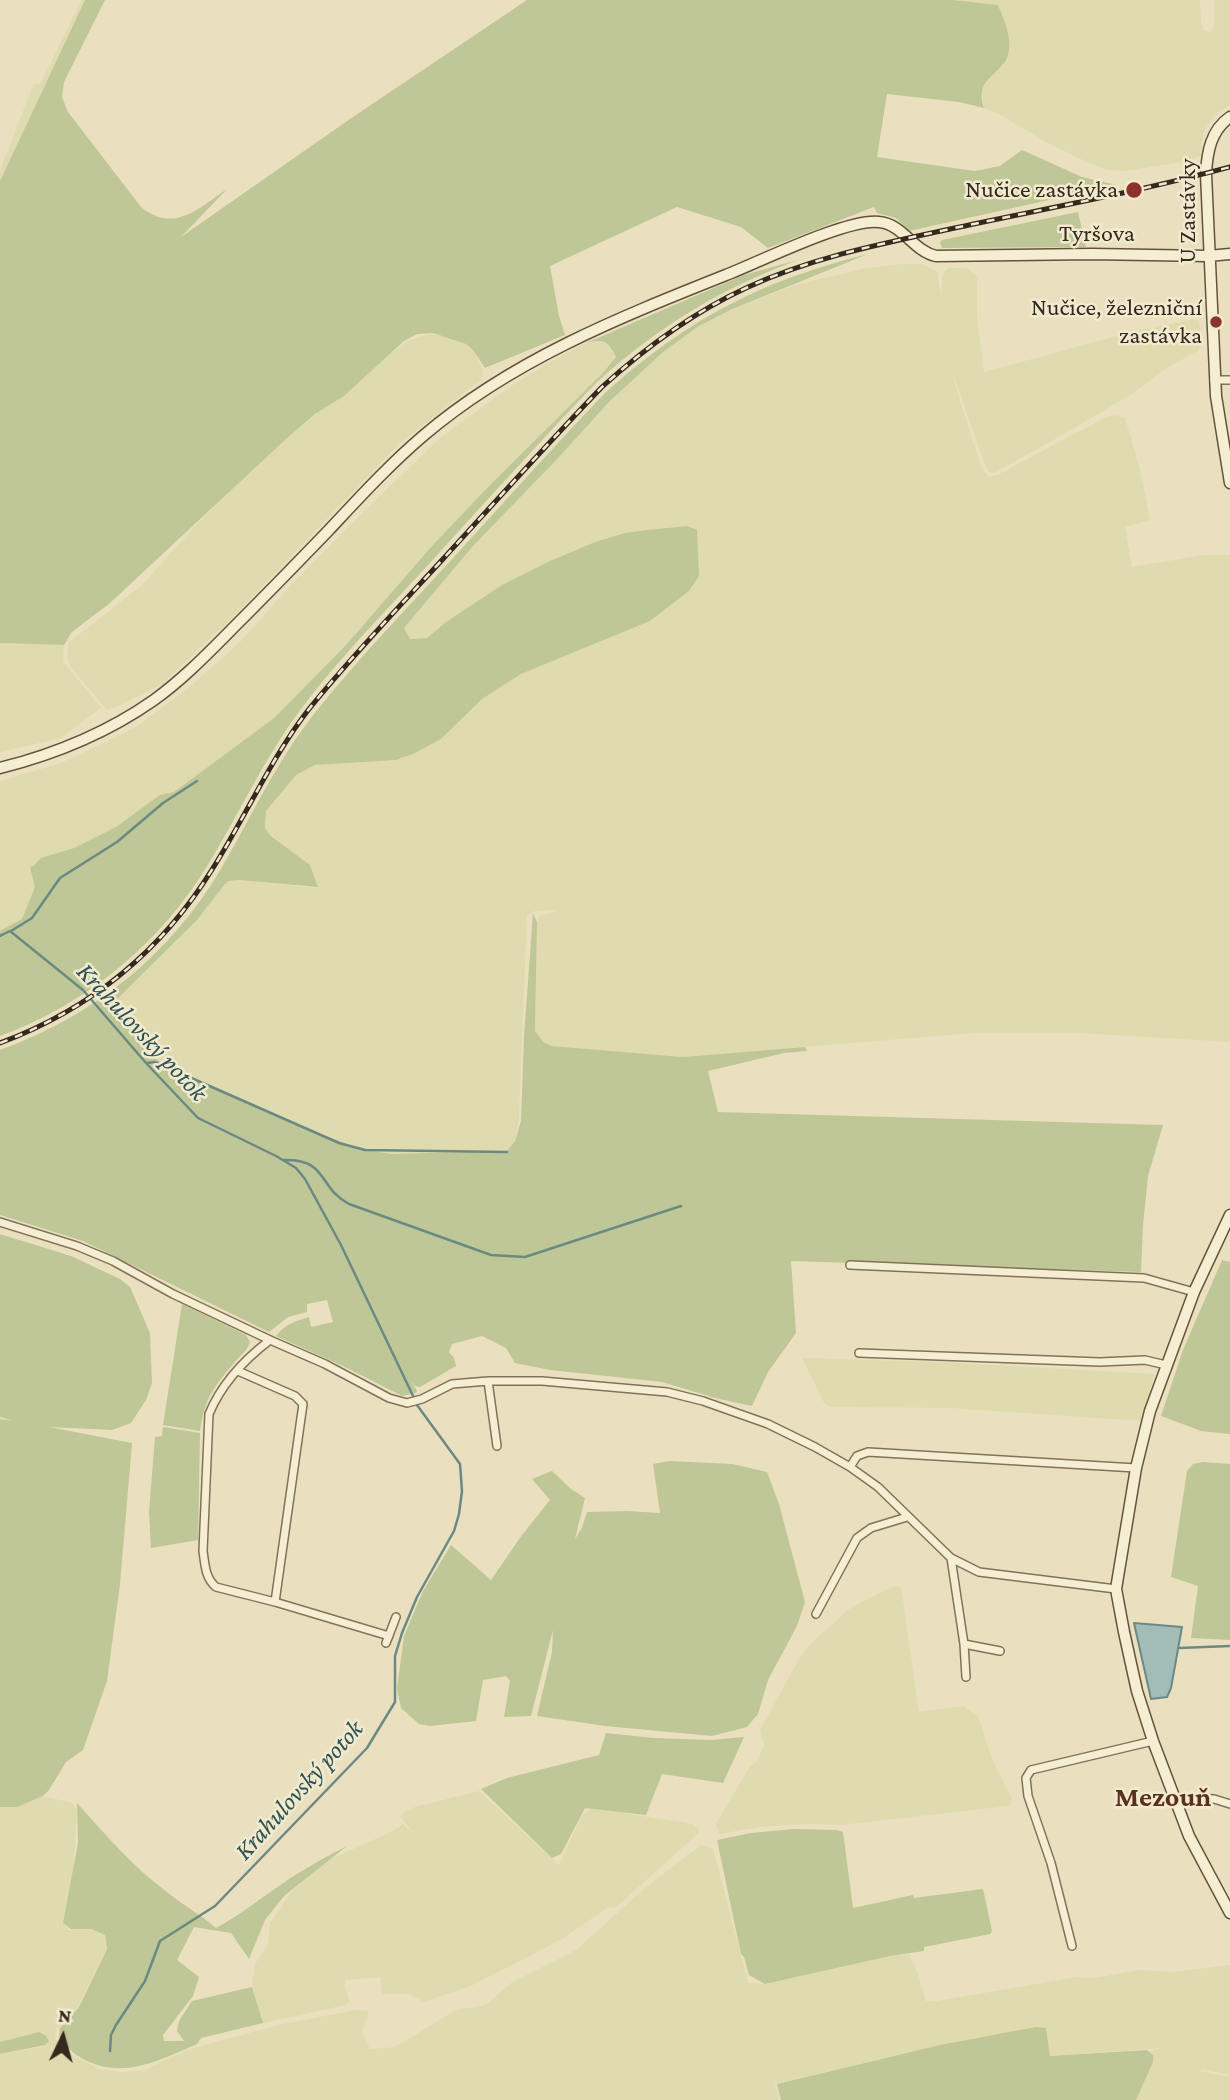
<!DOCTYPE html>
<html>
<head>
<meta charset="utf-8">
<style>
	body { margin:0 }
	#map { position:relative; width:1230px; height:2100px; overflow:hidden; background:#eae0c0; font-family:"Crimson Pro",serif }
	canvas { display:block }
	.north { position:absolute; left:28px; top:2002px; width:70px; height:70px; -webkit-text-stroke:5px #f2eacf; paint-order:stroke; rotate:5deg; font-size:19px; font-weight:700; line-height:28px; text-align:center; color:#33291d }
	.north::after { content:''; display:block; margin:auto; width:24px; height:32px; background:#33291d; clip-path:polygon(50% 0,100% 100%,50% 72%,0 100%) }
</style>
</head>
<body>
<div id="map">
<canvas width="1230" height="2100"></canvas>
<div class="north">N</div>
</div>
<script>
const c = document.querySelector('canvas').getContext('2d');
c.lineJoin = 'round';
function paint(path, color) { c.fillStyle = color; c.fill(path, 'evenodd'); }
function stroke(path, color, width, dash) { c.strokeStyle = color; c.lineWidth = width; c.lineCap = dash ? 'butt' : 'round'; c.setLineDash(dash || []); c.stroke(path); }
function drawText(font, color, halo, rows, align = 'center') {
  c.font = font + ' "Crimson Pro",serif'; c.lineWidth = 5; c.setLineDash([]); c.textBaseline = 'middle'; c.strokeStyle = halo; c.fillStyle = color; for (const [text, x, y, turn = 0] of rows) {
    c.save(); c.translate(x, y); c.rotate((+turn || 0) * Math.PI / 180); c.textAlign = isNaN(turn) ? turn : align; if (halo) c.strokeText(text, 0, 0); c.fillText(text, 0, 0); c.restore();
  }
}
const farmland = new Path2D(`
	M82 0H85L0 181V170L34 83 40 84Z
	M953 0H1200L1201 23 1204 30 1209 32 1213 28 1215 21 1214 0H1230V105L1217 113 1204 131 1200 156 1188 161 1125 171 1107 170 1091 164 1044 141 1001 115 984 108 982 90 989 77 1007 58 998 5Z
	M902 264H921L937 271 941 298 942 277 945 271 949 268H967L977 277V316L984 372 1124 334 1194 319 1199 322 1201 339 1199 350 1162 371 1135 392 1073 429 994 473 989 472 984 462 952 371 959 398 982 469 989 477 999 474 1106 417 1116 415 1125 418 1128 428 1141 473 1150 520 1125 527 1132 567 1204 555H1230V1042L1079 1033H974L683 1057 552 1046 543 1042 535 1031 537 922 540 916 561 910 535 911 527 915 519 1118 515 1141 507 1151 498 1153 392 1154 360 1149 298 1125 245 1100 173 1070 150 1055 115 1013 114 1001 197 920 224 885 229 881 239 880 316 888 317 885 310 865 271 835 265 828 266 811 296 775 315 765 396 760 413 754 441 739 482 699 521 674 650 621 689 591 687 526 647 530 625 533 595 542 550 561 502 585 446 622 427 638 410 639 404 628 472 546 609 402 663 352 699 326 730 310 792 286 862 269Z
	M429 334 450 337 466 344 473 350 483 371 482 379 400 443 235 615 162 684 123 704 107 710 71 668 67 658 68 643 142 585 195 526 250 471 286 439 316 414 344 396 391 353 406 342Z
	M602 341 608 343 616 357 602 374 431 547 347 644 293 699 274 718 171 794 144 808 116 827 74 848 41 858 36 886 22 919 0 931V781L61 763 136 727 193 684 240 642 291 585 360 515 440 438 508 388 548 363 586 343Z
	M0 643 64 645 63 661 94 699 102 707 61 738 0 752Z
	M802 1358 938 1362 1155 1374 1141 1421 950 1408 830 1407 823 1401Z
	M901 1586 919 1712 964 1706 979 1718 992 1759 1012 1799 1011 1804 1009 1806 841 1825 804 1824 761 1827 719 1834 716 1824 750 1766 757 1762 764 1745 760 1730 800 1657 808 1646 849 1609 891 1587Z
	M479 1791 559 1865 582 1815 593 1808 693 1824 700 1832 616 1907 607 1908 562 1939 471 1986 424 2002 408 1994H382L380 1977 345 1980V1988L350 2002 341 2006 263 2023 252 1986 255 1964 268 1944 270 1923 294 1889 329 1860 393 1831 403 1824 415 1835 400 1816 405 1811 415 1807Z
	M43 1796 73 1803 77 1810 73 1875 63 1923 69 1930 91 1929 105 1935 106 1950 79 2005 63 2024 56 2030 55 2036 60 2049 99 2069 121 2072 145 2070 187 2050 278 2025 355 2010 369 2011 362 2032 370 2049 395 2047 456 2010 486 2005 511 1983 576 1950 645 1888 701 1845 713 1848 748 1983 765 1984 890 1956 909 1954 918 1974 926 2001H937L1077 1977 1095 1978 1138 1970 1174 1972 1230 1965V2075L1203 2069 1199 2071 1230 2077V2100H1136L1152 2061 1153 2055 1149 2052 1160 2048 1050 2056 1046 2028 940 2045 775 2084 779 2100H0V2054L42 2047 39 2032 0 2042V1807H17Z`);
const green = new Path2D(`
	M85 0H105L64 82 62 97 68 112 141 207C174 234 199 208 227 189L181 237 350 119 527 0H953L998 5C1004 20 1015 43 1006 60 994 78 975 81 984 108L959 102 887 94 877 157 975 171 1000 166 1022 150 1082 177 1117 185 909 231 896 218 877 213 874 207 768 248 741 227 677 207 550 266 559 316 565 335 485 368 473 350 466 344 433 333 417 334 404 341 344 396 315 414 286 439 110 603 72 632 64 645 0 643V181Z
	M1078 212 1086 247 942 248 940 243 942 240Z
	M868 254 730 310 699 326 663 352 609 402 558 458 473 546 404 628 410 639 427 638 446 622 502 585 550 561 595 542 625 533 647 530 687 526 697 530 699 576 689 591 650 621 521 674 482 699 441 739 413 754 396 760 315 765 296 775 266 811 265 828 271 836 310 865 318 887 239 880 229 881 224 885 197 920 115 1001V1013L150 1055 173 1070 245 1100 298 1125 360 1149 392 1154 507 1151 515 1141 521 1121 524 1036 533 913 537 922 535 1031 543 1042 552 1046 683 1057 805 1047 807 1051 784 1053 708 1071 718 1112 1163 1125 1148 1176 1143 1225 1141 1272 791 1261 796 1333 768 1372 752 1406 715 1398 662 1382 550 1370 515 1363 506 1348 482 1336 452 1344 449 1352 454 1358 456 1366 420 1387 415 1386 410 1379 417 1391 416 1393 402 1396 343 1366 276 1336C285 1324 296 1321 309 1317L311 1327 333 1322 327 1300 307 1304V1312L288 1317 269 1332 83 1241 0 1215V1050C95 1015 169 956 221 869 251 817 277 761 314 714 358 659 407 608 455 556 505 501 555 445 606 392 687 319 763 280 868 254Z
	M798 260C720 289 659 326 597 382 539 442 484 504 428 565 385 612 339 658 301 709 265 757 240 812 209 863 161 943 87 1004 0 1036V931L22 919 35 887 30 867 34 866 35 864 41 858 74 848 116 827 160 795 174 792 274 718 293 699 347 644 431 547 491 484 602 374 616 357C608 340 604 339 586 343L744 275Z
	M0 1234 71 1256 120 1279 130 1287 150 1333 152 1383 146 1400 131 1423 112 1430 49 1427 132 1443 120 1584 107 1681 83 1750 66 1762 49 1790 43 1796 17 1807H0V1419L12 1421 0 1417Z
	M1222 1260 1230 1262V1434L1201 1431 1161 1416 1183 1350Z
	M182 1304 246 1335 250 1342C247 1352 240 1355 234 1363 213 1388 205 1398 200 1431L163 1425Z
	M163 1427 200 1433 198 1540 151 1548 149 1512 155 1437 162 1436Z
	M670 1461 732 1464 767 1472 779 1504 805 1602 797 1626 768 1680 758 1714 747 1727 712 1736 605 1726 537 1716 552 1652 553 1630 531 1716 504 1717 510 1681 506 1676 483 1680 476 1721 430 1726 419 1724 401 1708 397 1688 404 1636 423 1591 451 1545 491 1580 522 1535 550 1500 532 1479 552 1471 571 1489 585 1498 575 1539 582 1528 587 1512 627 1511 660 1513 653 1464Z
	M1203 1462 1230 1464V1640L1191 1638 1198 1586 1171 1577 1187 1471 1193 1464Z
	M606 1733 654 1738 711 1740 744 1737 723 1783 662 1774 646 1815 585 1808 561 1854 552 1858 481 1789 507 1778 599 1755Z
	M77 1803C105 1834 133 1867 167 1892 183 1905 200 1914 216 1928 242 1914 265 1895 289 1879 308 1867 327 1856 347 1846L284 1896 265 1920 249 1959 231 1933 194 1927 177 1960 199 1977 193 1996 163 2035 164 2041H184L177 2031 179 2021 192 2001 252 1987 263 2023 201 2038 197 2044C158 2061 120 2082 78 2056 71 2052 65 2043 59 2037L60 2028 79 2007 107 1949 105 1935 91 1929H71L63 1923 78 1843Z
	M794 1829 837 1830 843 1832 853 1908 913 1895 914 1898 983 1889 992 1931 990 1934 924 1947V1951L890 1956 765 1984 749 1975 744 1957 741 1954 717 1840 751 1833Z
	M1036 2027 1046 2028 1050 2056 1147 2050 1153 2055V2062L1136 2100H781L777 2084 940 2045Z
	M39 2032 45 2035 49 2041 45 2045 0 2054V2042Z`);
const water = new Path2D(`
	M1134 1623 1182 1627 1171 1688 1167 1697 1151 1699Z`);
const stream = new Path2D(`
	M11 931 32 918 60 878 117 842 163 803 197 781
	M0 936 10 931 83 990 146 1063 198 1118 276 1156 296 1168 305 1179 341 1245 414 1398
	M147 1063 155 1062 339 1143 365 1150 507 1152
	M283 1160C328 1158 318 1188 349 1204L491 1255 525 1257 681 1206
	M1179 1648 1230 1646
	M110 2051 111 2035 116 2025 145 1981 160 1941 215 1906 367 1748 395 1702V1656L402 1633 417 1597 454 1531 459 1514 462 1491 460 1464 417 1405`);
const street = new Path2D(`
	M1214 380H1230
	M0 1222 77 1246 113 1261 173 1294 270 1340 325 1364 389 1398 407 1403 422 1399 452 1384 488 1381H542L633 1389 667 1392 703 1401 768 1424 815 1447 850 1467 878 1487 951 1558 979 1572 1116 1589
	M850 1265 1144 1278 1194 1292
	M270 1340C245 1359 221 1385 209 1414L203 1551C205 1564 205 1578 216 1587L275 1602 389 1636
	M859 1353 1100 1362 1145 1360 1166 1365
	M238 1371 295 1396 303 1404 275 1602
	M488 1381 497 1446
	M850 1467 857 1456 868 1452 1136 1468
	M951 1558 964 1644 966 1677
	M816 1614 857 1538 871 1528 907 1517
	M386 1643 396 1617
	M964 1644 1000 1651
	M1174 1797 1214 1799 1230 1804
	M1072 1946 1051 1863 1028 1796 1026 1778 1031 1770 1153 1741`);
const secondary = new Path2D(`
	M1230 117C1211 130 1207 152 1206 174L1216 396 1230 483
	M0 768C56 754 107 733 154 700 186 677 213 648 241 620 270 591 299 561 328 531 359 498 389 465 423 436 513 359 623 316 731 273 763 260 849 218 879 222 903 224 913 251 936 256L1092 254 1208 256 1230 254
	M1230 1215 1194 1292 1150 1411 1136 1468 1116 1589 1124 1632 1137 1691 1153 1741 1189 1836 1230 1913`);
const rail = new Path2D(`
	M0 1043C91 1009 162 951 213 868 246 816 271 758 309 709 351 657 398 608 443 559 496 501 548 443 602 387 645 348 692 313 746 288 810 258 880 244 950 229 1043 209 1138 192 1230 167`);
const markers = [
	[1134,190,9,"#8d332d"],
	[1216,322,7,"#8d332d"]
];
const poiNames = [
	["Nučice zastávka",1118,190],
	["Nučice, železniční",1202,308],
	["zastávka",1202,336]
];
const streetNames = [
	["U Zastávky",1188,211,-90],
	["Tyršova",1097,234]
];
const waterNames = [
	["Krahulovský potok",142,1032,47],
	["Krahulovský potok",299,1790,-48]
];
const quarterNames = [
	["Mezouň",1163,1797]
];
paint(farmland, '#dfdbae');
paint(green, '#bec795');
paint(water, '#a2bdb7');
stroke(water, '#6b8a84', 2);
stroke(stream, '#6b8a84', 2.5);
stroke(street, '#827259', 10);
stroke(secondary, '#64533c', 13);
stroke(street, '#f6eed2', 7);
stroke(secondary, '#f6eed2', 10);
stroke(rail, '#33291d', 5);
stroke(rail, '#f2eacf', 2.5, [8]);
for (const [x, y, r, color] of markers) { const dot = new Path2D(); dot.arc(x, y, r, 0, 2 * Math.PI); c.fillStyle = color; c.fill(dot); stroke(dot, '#f2eacf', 2.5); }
drawText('24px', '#33291d', '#f2eacf', poiNames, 'right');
drawText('24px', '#33291d', '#f2eacf', streetNames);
drawText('italic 26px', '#2d5252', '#f2eacf', waterNames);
drawText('bold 28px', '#5c301f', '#f2eacf', quarterNames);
</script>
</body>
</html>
